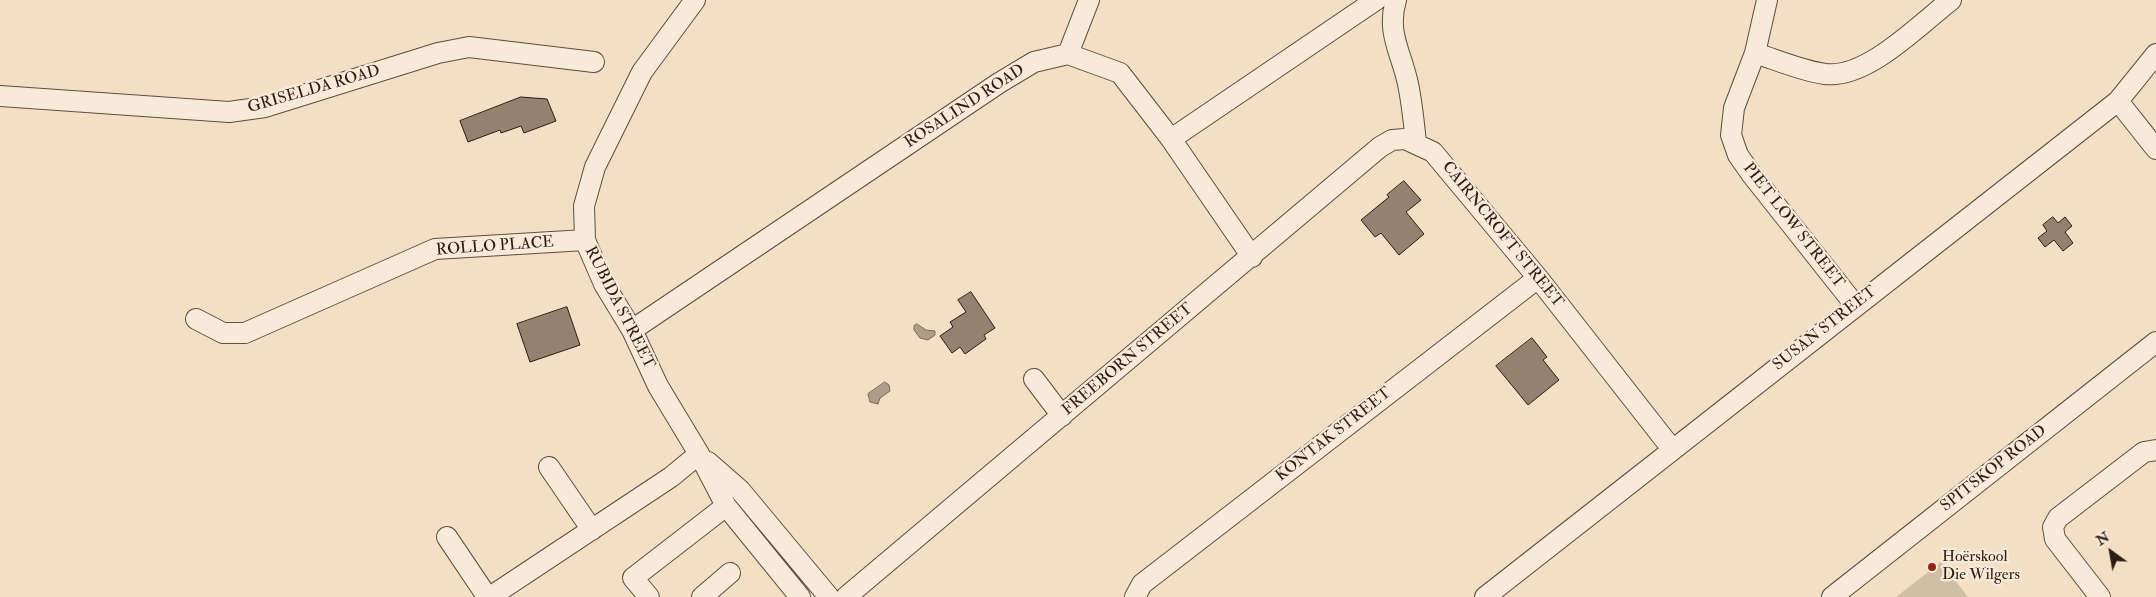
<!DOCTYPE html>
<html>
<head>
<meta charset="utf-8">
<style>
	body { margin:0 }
	#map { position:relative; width:2156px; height:597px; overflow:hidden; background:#f3dfc4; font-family:"IM FELL Double Pica",serif }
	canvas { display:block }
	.north { position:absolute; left:2086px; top:527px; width:50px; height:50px; -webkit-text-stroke:4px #f7ead9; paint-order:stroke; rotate:328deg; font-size:14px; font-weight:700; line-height:20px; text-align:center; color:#2d1c14 }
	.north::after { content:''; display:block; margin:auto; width:18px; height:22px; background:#2d1c14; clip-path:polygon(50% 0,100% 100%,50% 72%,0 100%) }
</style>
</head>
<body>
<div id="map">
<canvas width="2156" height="597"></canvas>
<div class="north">N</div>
</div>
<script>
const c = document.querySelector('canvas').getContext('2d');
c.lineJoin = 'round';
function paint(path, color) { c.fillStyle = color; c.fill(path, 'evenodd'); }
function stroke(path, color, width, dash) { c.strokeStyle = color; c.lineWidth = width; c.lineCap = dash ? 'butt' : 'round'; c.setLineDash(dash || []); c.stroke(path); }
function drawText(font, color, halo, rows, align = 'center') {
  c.font = font + ' "IM FELL Double Pica",serif'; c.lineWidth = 4.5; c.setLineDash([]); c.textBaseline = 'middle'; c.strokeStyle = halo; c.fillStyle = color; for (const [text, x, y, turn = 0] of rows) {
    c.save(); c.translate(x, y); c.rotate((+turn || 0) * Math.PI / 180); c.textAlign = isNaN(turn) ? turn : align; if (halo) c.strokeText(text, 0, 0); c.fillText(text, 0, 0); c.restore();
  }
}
const green = new Path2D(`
	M1941 562 1968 597H1896Z`);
const water = new Path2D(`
	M917 324 926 330 935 331V335L928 340 920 338 914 330V326Z
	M885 382 889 385 890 391 880 398 878 404 870 402 868 394Z`);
const building = new Path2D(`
	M521 97 547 99 556 121 524 133 521 126 501 133 500 130 468 142 460 121Z
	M1404 181 1421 200 1406 212 1424 234 1399 255 1381 233 1375 237 1361 220 1389 197 1387 195Z
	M2053 217 2058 223 2065 217 2072 226 2065 232 2073 243 2063 251 2054 240 2045 247 2038 238 2047 231 2043 225Z
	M971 292 995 328 984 335 986 339 965 354 960 347 952 353 940 336 953 327 950 322 966 312 958 300Z
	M567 307 580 345 530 362 517 324Z
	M1532 338 1547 357 1543 360 1559 380 1528 405 1496 366Z`);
const minor = new Path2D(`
	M695 0 642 72 595 167 584 206 585 240 604 284 632 330 658 386 699 454 726 506 800 597
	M1396 0C1386 33 1402 54 1408 84 1412 103 1414 123 1416 143
	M1767 0 1755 53 1734 108 1731 135 1738 155 1752 175 1855 305
	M1755 53C1777 60 1802 71 1825 74 1867 79 1919 25 1951 0
	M1068 54 1089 0
	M0 96 229 112 265 107 438 53 469 47 594 62
	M2118 101 2156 149
	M1171 139 1376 0
	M196 319 223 333H245L435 249 585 240
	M632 330 999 83 1034 62 1068 54 1120 73 1171 139 1252 257
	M1034 379 1062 416
	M708 462 740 490 829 597
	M549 467 592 530
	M447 537 486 595H493L671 477 699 454
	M649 597 633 578 726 506
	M702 597 730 573
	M846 597 1380 147 1392 140 1405 139 1433 152 1538 278 1672 449
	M1135 597 1142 584 1538 278
	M1485 597 2118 101 2156 54
	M1832 597 2156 342
	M2100 597 2055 539 2053 527 2058 518 2144 452 2156 450`);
const markers = [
	[1932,567,5,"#8f2418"]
];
const streetNames = [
	["GRISELDA ROAD",314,90,-16],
	["ROSALIND ROAD",965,107,-33],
	["PIET LOW STREET",1793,226,52],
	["CAIRNCROFT STREET",1502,235,51],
	["ROLLO PLACE",495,247,-4],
	["RUBIDA STREET",619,308,63],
	["SUSAN STREET",1825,329,-38],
	["FREEBORN STREET",1128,360,-40],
	["KONTAK STREET",1334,435,-38],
	["SPITSKOP ROAD",1994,469,-38]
];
const poiNames = [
	["Hoërskool",1942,558],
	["Die Wilgers",1942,576]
];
paint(green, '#d1bea6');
paint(water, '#b09d88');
stroke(water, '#7c695a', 1);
paint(building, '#948170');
stroke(building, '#2d1c14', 1);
stroke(minor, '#5e4d40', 22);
stroke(minor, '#f7ead9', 20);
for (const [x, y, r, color] of markers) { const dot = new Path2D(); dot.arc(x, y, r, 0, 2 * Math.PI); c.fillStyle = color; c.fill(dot); stroke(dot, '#f7ead9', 2); }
drawText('16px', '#2d1c14', '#f7ead9', streetNames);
drawText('16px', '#2d1c14', '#f7ead9', poiNames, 'left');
</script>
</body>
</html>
